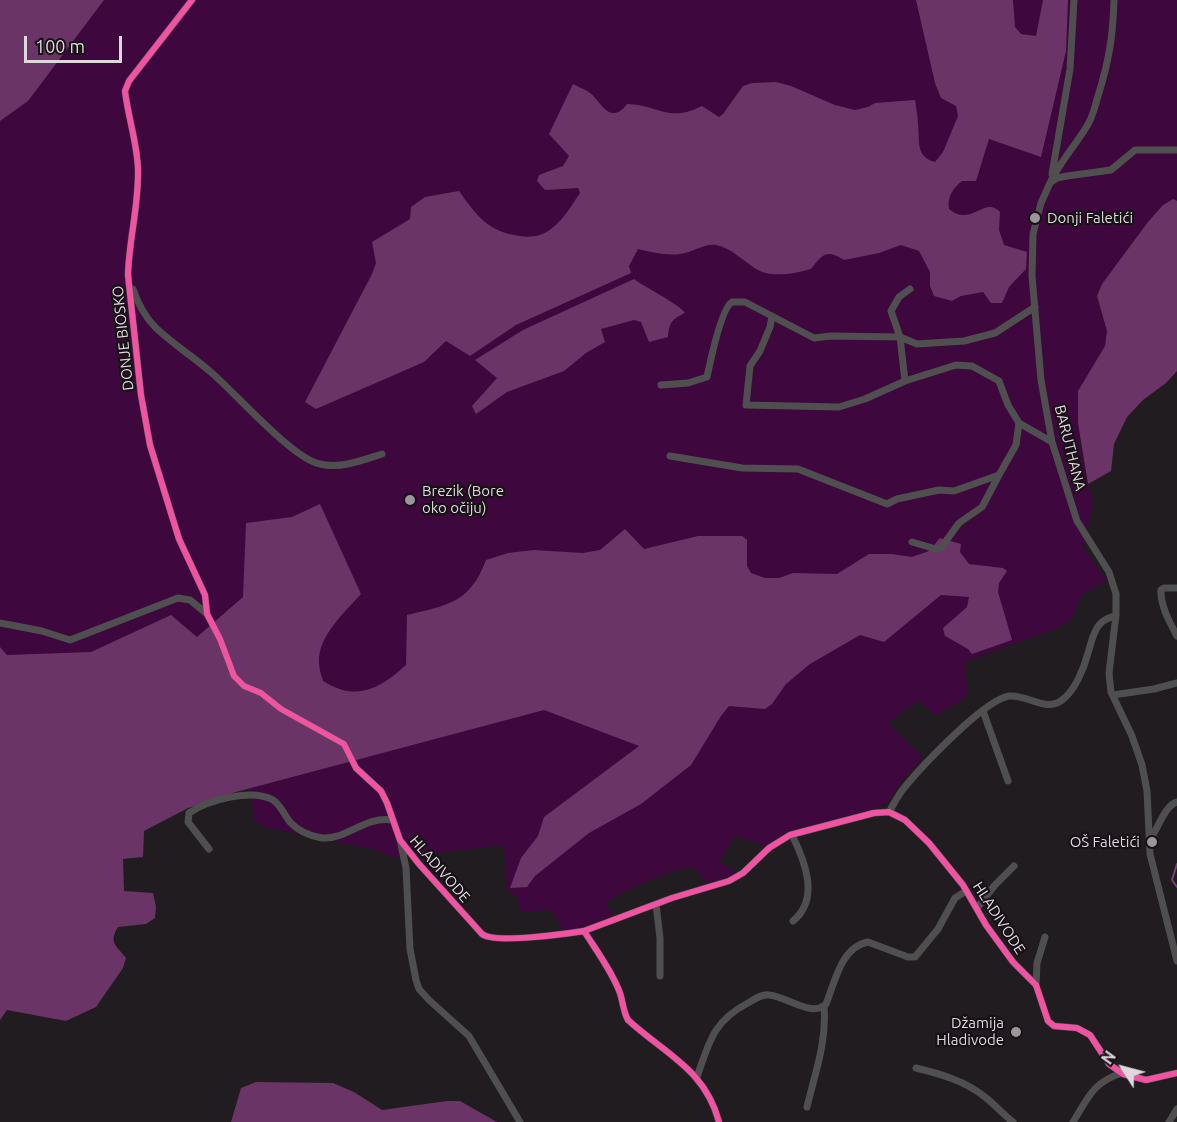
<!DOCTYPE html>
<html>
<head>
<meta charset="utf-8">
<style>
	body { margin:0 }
	#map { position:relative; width:1177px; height:1122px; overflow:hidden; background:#201c20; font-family:Ubuntu,sans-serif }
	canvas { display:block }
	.north { position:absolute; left:1093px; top:1038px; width:60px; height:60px; -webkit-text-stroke:4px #181117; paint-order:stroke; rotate:306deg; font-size:16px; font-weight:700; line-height:24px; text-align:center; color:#ded8dd }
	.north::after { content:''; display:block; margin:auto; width:21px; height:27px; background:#ded8dd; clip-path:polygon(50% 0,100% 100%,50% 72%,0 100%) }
	.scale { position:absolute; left:24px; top:36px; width:98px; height:27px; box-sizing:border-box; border:3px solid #ded8dd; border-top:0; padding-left:8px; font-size:18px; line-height:21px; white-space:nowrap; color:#ded8dd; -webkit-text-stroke:4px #181117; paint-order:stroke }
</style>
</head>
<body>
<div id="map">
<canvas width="1177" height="1122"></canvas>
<div class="north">N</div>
<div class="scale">100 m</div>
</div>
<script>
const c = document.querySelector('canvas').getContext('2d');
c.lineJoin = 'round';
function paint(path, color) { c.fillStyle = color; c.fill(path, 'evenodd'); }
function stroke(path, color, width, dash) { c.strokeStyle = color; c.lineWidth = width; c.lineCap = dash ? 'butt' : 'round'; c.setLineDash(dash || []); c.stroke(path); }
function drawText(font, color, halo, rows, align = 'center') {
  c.font = font + ' Ubuntu,sans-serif'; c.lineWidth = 4.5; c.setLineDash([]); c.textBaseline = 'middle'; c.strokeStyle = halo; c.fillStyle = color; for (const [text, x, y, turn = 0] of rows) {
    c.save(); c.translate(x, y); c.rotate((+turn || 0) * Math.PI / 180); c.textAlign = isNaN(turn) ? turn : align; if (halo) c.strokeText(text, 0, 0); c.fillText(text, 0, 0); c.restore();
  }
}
const green = new Path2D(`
	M104 0H1177V201L1173 199 1148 222 1102 284 1097 296 1107 331 1105 346 1078 391 1080 444 1093 505 1083 547 1107 581 1081 595 1072 619 1055 629 964 662 968 696 936 716 918 700 888 723 923 757 898 786 888 803 871 810 789 831 766 846 735 835 720 861 736 873 727 878 707 883 692 867C661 873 634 886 606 902L613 916 581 928 562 931 555 916 549 910 519 912 518 897 507 890 504 845 394 858 376 850 264 827 254 820 248 762 0 670V121L28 101Z`);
const forest = new Path2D(`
	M0 0H104L28 101 0 121Z
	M916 0H1013L1015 27 1021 34 1036 36 1043 0H1068L1066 51 1041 157 989 139 976 181H962C953 188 947 197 949 209 971 228 985 195 1000 212L999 230 1004 245 1027 252 1026 269 1009 287 1002 303H991L983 292 961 296 952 301 934 296 930 286V272L919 251 901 245 879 253 844 260C826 249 823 254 811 269 794 274 771 278 756 269 743 261 732 248 716 245 705 243 691 253 680 254 666 256 652 252 638 249L629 266 631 273 516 325 470 356 446 341 424 362 316 409 305 402 372 274 376 263 372 242 410 219 411 207 425 197 459 191C477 216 488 232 520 236 531 238 542 236 551 229 564 219 571 206 580 193L578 188 545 190 537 181 539 175 563 166 569 156 549 134 573 84C578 87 585 89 590 93 600 100 610 127 627 104 659 105 668 123 702 106L719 117 723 114 743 86 752 83 776 82 791 86 835 105 855 110 868 107 875 103 915 100C916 108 918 116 918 125 920 140 915 157 935 162L943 152 958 116 956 106 941 98 935 83Z
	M1173 199 1177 201V371L1166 383 1143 400 1127 417 1114 444 1111 471 1088 484 1078 423V391L1105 346 1107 331 1097 296 1102 284 1148 222 1163 205Z
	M634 279C646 288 679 304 685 313 672 319 669 323 668 337L649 342 641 322 634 320 601 329 605 342 586 353 564 371 507 392 476 414 472 406 497 378 475 360 523 330Z
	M320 504 361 594C345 612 318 636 319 662 319 668 321 675 323 681 356 702 380 689 406 665L407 615C448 605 470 603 486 560L508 553 534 550 583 553 600 550 625 529 644 549 698 536H742L747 540V566L751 573 765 578H779L793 573 837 574 869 554H892L912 557 929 551 940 538 961 544 960 552 969 564 1003 568 1007 571 999 583 998 592 1012 640 972 654 968 649 945 636 943 628 967 607 969 597 941 595 884 642 860 635 810 664 786 684 772 704 765 709 729 706 721 716 691 765 641 804 589 833 535 876 527 887 510 888 521 858 538 836 544 817 639 746 544 710 236 792 188 808 144 831 143 857 123 859 124 891 153 893 156 907 155 918 146 924 118 927C108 943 117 946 126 958L123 968 96 1007 66 1021 7 1010 0 1020V647L7 655 91 652 171 615 197 637 243 597 246 523 292 517Z
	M256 1082 333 1083 354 1092 382 1110 447 1101H460L497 1122H231L241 1088Z`);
const stream = new Path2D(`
	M1177 864 1172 880 1177 887`);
const minor = new Path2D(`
	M192 0 129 81 125 91C128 117 137 142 138 169 139 205 129 239 128 275L141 395 150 445 179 539 205 595 207 614 220 639 234 676 244 686 261 693 281 709 344 744 356 768 381 791 387 803 400 840 419 864 482 934C494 944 565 934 584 931
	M1177 150H1135L1111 170 1067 176 1057 178 1050 183 1041 203 1033 234 1032 276 1041 380 1052 442 1077 521 1109 572 1116 594V615L1109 673 1111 692 1132 736 1142 765 1147 791 1150 854 1177 961
	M1052 174 1070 69 1074 0
	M1051 181C1062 159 1075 146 1087 126 1093 117 1095 106 1098 96 1109 61 1113 36 1114 0
	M133 289C138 304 144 316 156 328 174 345 194 357 213 374 236 394 293 459 320 464 341 469 363 460 382 454
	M772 316 770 327 760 351 750 366 746 405 839 407 865 399 905 381 956 365 972 366 999 381 1008 405 1019 423 1052 442
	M905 381 900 337 891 311 899 297 910 289
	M661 385 688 383 707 377C710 363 721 308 732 302H745L814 338 831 336 900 337 917 344 964 341 995 333 1035 307
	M670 456 742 468 798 469 887 504 897 499 939 490 954 491 999 475 1016 445 1019 423
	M912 542 936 549 941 548 959 523 982 507 999 475
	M1177 588H1164L1161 590C1160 605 1170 623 1177 636
	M0 623 42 631 70 640 178 598 190 600 207 614
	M1113 695 1154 689 1177 683
	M983 711 1008 781
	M889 812C894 804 898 795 904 788 921 767 984 700 1009 696 1027 694 1046 713 1062 700 1075 691 1084 668 1088 653 1091 644 1093 631 1100 624 1104 619 1110 618 1116 615
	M792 835C805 861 820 899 793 921
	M400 840 406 868 410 949 416 980 419 989 429 1000 469 1036 520 1122
	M1149 841C1158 829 1165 805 1177 802
	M209 849 188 822 189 813C208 800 252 788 273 800 281 805 284 815 290 822 298 831 310 836 322 838 346 840 365 816 392 820
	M656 904 660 938V976
	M977 908 995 885 1014 866
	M1036 985 1037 963 1045 937
	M916 1068C941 1074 965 1081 985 1097 995 1105 1003 1114 1013 1122
	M697 1077C709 1043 713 1021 748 1003 755 999 761 994 769 995 786 996 812 1018 826 1004 835 982 841 947 868 942L908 957H915L938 929 955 898 966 891
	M807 1107C815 1073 827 1042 824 1006
	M719 1122C705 1069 665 1054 628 1020 623 1011 623 1002 620 993 612 971 596 950 584 931L672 898 729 881 743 873 769 848 790 835 874 813 889 812 905 820 929 843 963 885 986 925 1013 962 1036 985 1048 1021 1054 1026 1077 1028 1090 1035 1109 1064 1123 1074 1146 1080 1177 1073
	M1073 1122C1088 1098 1093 1082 1122 1073
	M1169 1122 1177 1109`);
const cycleway = new Path2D(`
	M192 0 129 81 125 91C128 117 137 142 138 169 139 205 129 239 128 275L141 395 150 445 179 539 205 595 207 614 220 639 234 676 244 686 261 693 281 709 344 744 356 768 381 791 387 803 400 840 419 864 482 934C494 944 565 934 584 931
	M719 1122C705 1069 665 1054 628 1020 623 1011 623 1002 620 993 612 971 596 950 584 931L672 898 729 881 743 873 769 848 790 835 874 813 889 812 905 820 929 843 963 885 986 925 1013 962 1036 985 1048 1021 1054 1026 1077 1028 1090 1035 1109 1064 1123 1074 1146 1080 1177 1073`);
const markers = [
	[1035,218,6,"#9c969b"],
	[410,500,6,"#9c969b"],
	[1152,842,6,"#9c969b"],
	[1016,1032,6,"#9c969b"]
];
const poiNames = [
	["Donji Faletići",1047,218],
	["Brezik (Bore",422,491],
	["oko očiju)",422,508],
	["OŠ Faletići",1140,842,"right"],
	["Džamija",1004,1023,"right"],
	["Hladivode",1004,1040,"right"]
];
const streetNames = [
	["DONJE BIOSKO",123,338,-96],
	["BARUTHANA",1070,448,76],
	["HLADIVODE",440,869,49],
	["HLADIVODE",999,918,57]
];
paint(green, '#3e073d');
paint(forest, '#6b3467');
stroke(stream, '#7b4076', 2);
stroke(minor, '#504f50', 7);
stroke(cycleway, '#f153a3', 6);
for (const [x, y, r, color] of markers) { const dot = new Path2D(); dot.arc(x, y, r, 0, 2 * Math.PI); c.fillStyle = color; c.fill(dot); stroke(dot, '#181117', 2); }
drawText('15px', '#ded8dd', '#181117', poiNames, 'left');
drawText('15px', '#ded8dd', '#181117', streetNames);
</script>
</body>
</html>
